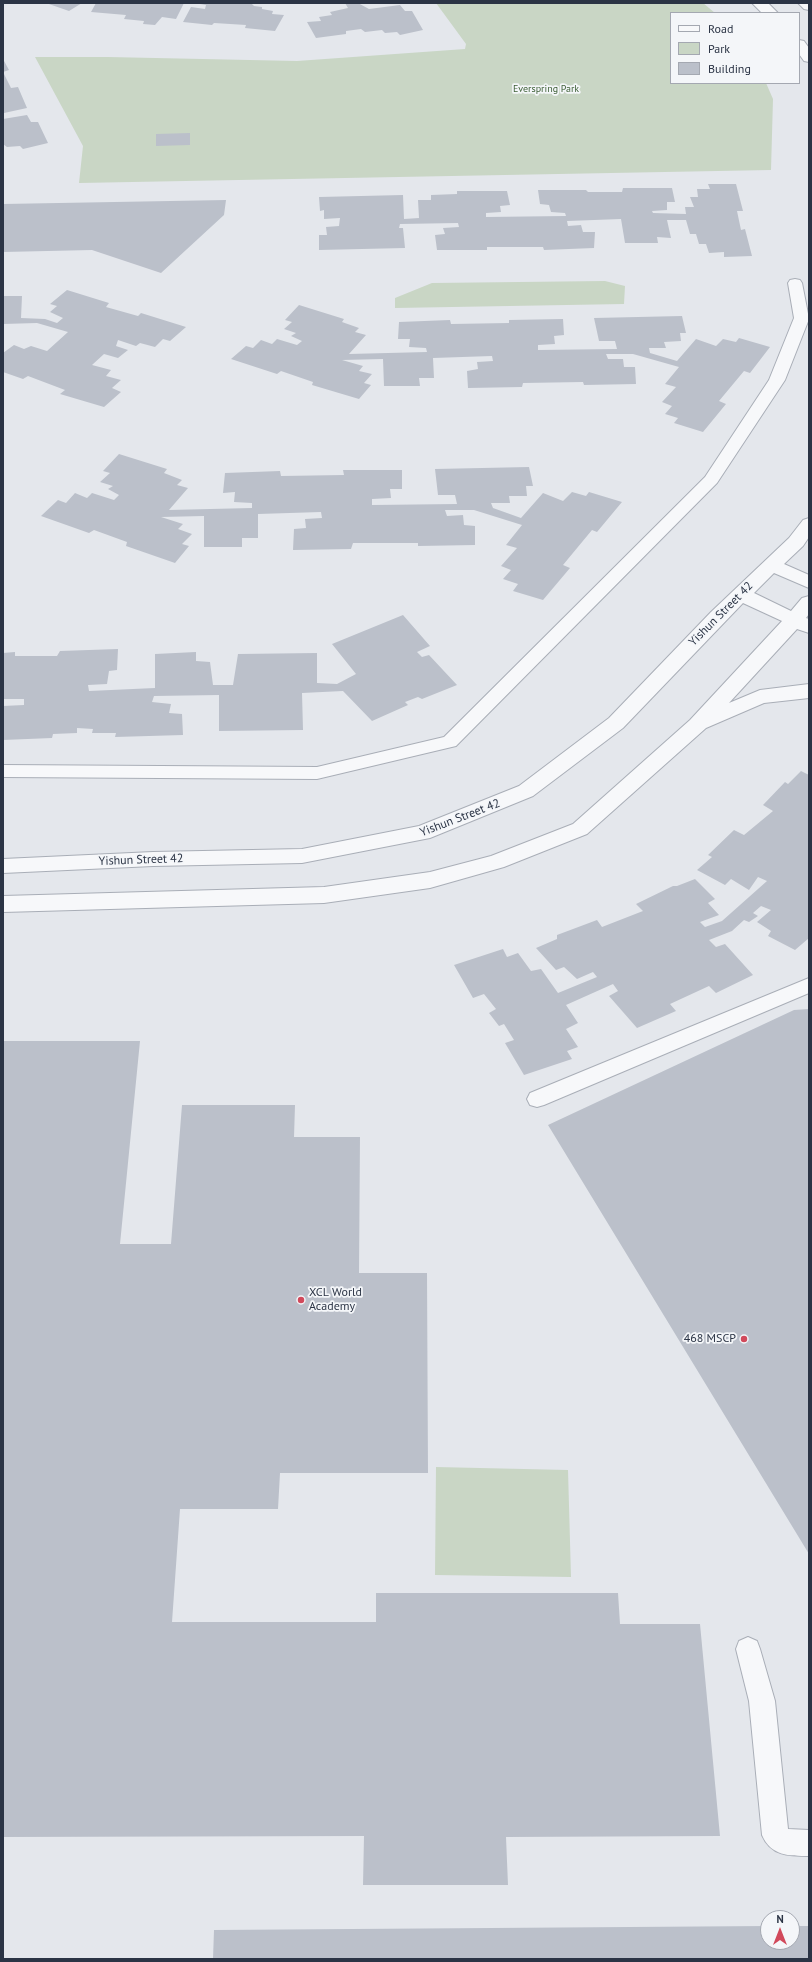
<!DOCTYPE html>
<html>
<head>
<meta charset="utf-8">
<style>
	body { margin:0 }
	#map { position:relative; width:812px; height:1962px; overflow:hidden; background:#e4e7ec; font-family:"PT Sans",sans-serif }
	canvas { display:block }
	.frame { position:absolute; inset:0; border:4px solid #2b3445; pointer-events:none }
	.legend { position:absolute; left:670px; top:12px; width:130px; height:72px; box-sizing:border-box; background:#f4f6f9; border:1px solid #a4a8b1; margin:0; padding:5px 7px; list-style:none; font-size:12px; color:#2b3445 }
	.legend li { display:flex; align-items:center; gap:8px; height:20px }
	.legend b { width:20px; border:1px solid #a4a8b1 }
	.north { position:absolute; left:760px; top:1910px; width:40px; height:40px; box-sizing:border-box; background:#f4f6f9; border:1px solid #a4a8b1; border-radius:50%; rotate:0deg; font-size:11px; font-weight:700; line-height:16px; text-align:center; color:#2b3445 }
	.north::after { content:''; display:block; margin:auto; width:14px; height:18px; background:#d1495b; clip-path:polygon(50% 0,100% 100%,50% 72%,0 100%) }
</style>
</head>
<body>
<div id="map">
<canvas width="812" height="1962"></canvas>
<div class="frame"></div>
<ul class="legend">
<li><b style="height:5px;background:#f7f8fa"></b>Road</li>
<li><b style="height:11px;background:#c9d6c5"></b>Park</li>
<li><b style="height:11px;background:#bbc0ca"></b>Building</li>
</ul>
<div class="north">N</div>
</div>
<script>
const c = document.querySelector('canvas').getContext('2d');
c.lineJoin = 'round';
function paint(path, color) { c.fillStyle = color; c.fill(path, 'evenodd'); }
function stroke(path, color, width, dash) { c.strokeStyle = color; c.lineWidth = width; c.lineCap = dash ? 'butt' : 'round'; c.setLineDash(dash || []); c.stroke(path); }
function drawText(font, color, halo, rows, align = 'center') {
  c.font = font + ' "PT Sans",sans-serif'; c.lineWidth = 3.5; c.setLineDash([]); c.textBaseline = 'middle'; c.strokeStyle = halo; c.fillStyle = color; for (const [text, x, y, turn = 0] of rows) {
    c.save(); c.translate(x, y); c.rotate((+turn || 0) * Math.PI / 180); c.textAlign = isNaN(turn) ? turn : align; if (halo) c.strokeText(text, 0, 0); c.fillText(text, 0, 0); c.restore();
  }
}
const green = new Path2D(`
	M436 3H703L715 13H671V83H766L773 99 771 170 79 183 83 146 35 57H108L297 61 465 49 466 44Z
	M605 281 625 286 624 304 395 308V298L432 283Z
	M436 1467 568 1470 571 1577 435 1575Z`);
const building = new Path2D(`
	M46 3H82L69 11Z
	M96 3H184L176 19 162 17 155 25 143 24 144 21 124 19 126 15 91 12Z
	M194 3H251L254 6 262 7V9L273 11 272 14 284 15 275 31 245 28 246 25 214 23 212 25 183 22 191 7 205 9 206 5Z
	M345 3H358L369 9 400 5 405 11H412L423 30 400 35 397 32 385 33 382 30 365 32 361 29 346 31V34L316 38 307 22 321 21 319 17 332 15 330 12 348 8Z
	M3 59 9 70 3 72Z
	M3 72 11 88 18 87 27 108 4 113Z
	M27 115 31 122H38L48 143 23 149 20 146 7 147 3 144V119Z
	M190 133V145L156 146V134Z
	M708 184H736L743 211H737L741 230 745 229 752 256 724 257V252L709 253 706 244H699L696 234H690L686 220H667L671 238 657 237 658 243H625L621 219 567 221 568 226 581 225 583 232H595L594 248 544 250 543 247H487V250H437L435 235 445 234 443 228 459 227 458 223 400 224 399 228H403L405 248 319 250V235H327L326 227 339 226 340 218 324 219V210L320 211 319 197 403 195 404 219 419 218 418 200H431V195L457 194V191H507L510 205 500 206 501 212 486 213V217L566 216 565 213 551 212 549 205 540 204 538 190H586L588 192H622L623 188H672L675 202H667V210L652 211 653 213 686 214 685 207H694L690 197H698L697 189H710Z
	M226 200 224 215 161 273 92 250 3 252V204Z
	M67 290 109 303 106 307 138 316 141 313 186 327 170 341 163 339 155 347 140 343 136 346 118 340 116 346 128 350 118 358 104 354 92 365 111 370 106 376 121 380 112 388 121 392 104 407 60 394 65 390 28 376 23 379 3 372V353L14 345 24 349 31 346 47 351 68 332 37 323 3 324V296H22L21 318 45 319 57 323 63 318 50 312 57 306 50 304Z
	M299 305 344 319 342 322 359 328 355 332 366 335 349 354 427 352 426 348 409 347 410 339H398L399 322 450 320 451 324 509 323V320L563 319 564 335 554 336 555 344 538 345V350L617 349 615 341H599L594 318 682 316 686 333H680L681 341 664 342 666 348H649L650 353 677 361 696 339 716 346 723 339 736 342 739 338 770 347 750 373 744 371 719 401 726 404 703 432 674 423 678 418 665 414 672 406 662 402 676 387 665 384 679 367 633 354H606L608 359H623L624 367H635L636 384 584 385 583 382 523 383 522 387 468 388 467 371 478 369 477 362 493 361 492 356 433 358 434 378H419L420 386H384L383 359 342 360 363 366 359 371 372 374 364 383 371 385 359 399 312 385 313 382 281 371 277 374 231 359 246 346 253 348 261 340 272 344 277 339 297 345 302 341 291 336 296 333 284 329 292 322 285 320Z
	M119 454 167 469 164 473 182 480 177 485 188 488 169 510 252 508V503L234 502 235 492 223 493 225 473 280 471 281 476 344 475 343 470H402V489H390L391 498 372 499V505L457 504 455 495H438L435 469 529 467 533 486H526L527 496H509L510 503H491L493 508 521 518 543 493 563 501 572 492 586 496 589 492 622 502 597 532 592 530 563 565 570 568 543 600 513 591 518 584 503 579 511 570 501 566 517 548 506 545 522 525 474 510H445L447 516 463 515 464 525 475 526V545L418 546V543H353L351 549 293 550 294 529 306 528 305 519 322 518 321 512 258 514V538H242V547H204V516L161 517 183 524 178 529 192 534 182 544 189 546 175 563 126 546 127 542 94 530 89 533 41 516 58 500 66 503 75 493 87 498 92 493 114 500 119 495 108 489 113 486 100 482 110 473 103 471Z
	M403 615 430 646 417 652 422 657 429 655 457 685 422 699 418 697 405 702 408 705 372 721 343 691 302 693 303 730 219 731V695L154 696 152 702 171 704 169 713 182 714 183 735 115 737 116 733H92L93 729 77 728V733L53 734 52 738 3 740V706L24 705V699H3V653L15 652V656H57L60 651 118 649 117 670 109 671 107 684 88 685 89 691 155 688V654L196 652V661L210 662 213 685H233L238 654 317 653V683L337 684 356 674 332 644Z
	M801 771 809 775V938L795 950 768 936 771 931 757 922 771 910 761 906 753 913 758 916 749 922 744 920 732 931 709 940 716 947 725 944 753 975 716 993 709 986 670 1004 676 1011 637 1028 609 996 618 991 613 984 566 1005 578 1023 566 1029 578 1047 567 1051 572 1059 524 1075 505 1043 514 1040 504 1024 499 1026 489 1013 496 1009 484 994 473 998 454 965 503 949 507 957 518 953 531 971 541 969 558 993 597 977 593 972 577 979 564 967 556 970 536 948 557 939V935L597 920 602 927 643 911 636 904 673 886H677L695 879 715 899 708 903 719 915 700 922 705 927 722 921 767 881 758 877 749 890 731 879 725 885 697 870 712 857 708 855 734 830 744 835 773 811 763 805 785 782 788 784Z
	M809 1009V1554L548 1125 794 1010Z
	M3 1041H140L120 1244H171L182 1105H295L294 1137H360L359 1273H427L428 1473H280L278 1509H180L172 1622H376V1593H618L620 1624H700L720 1836 506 1837 508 1885H363L364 1836 3 1837Z
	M768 1926V1942H792V1926H809V1959H213L214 1930Z`);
const lane = new Path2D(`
	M795 279 800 280 802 283 809 319 785 380 717 483 456 746 317 779 3 777V765L317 767 444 737 705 477 769 380 794 318 788 283 790 280Z
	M809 978V993L544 1105 537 1107 530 1105 527 1099 530 1093Z
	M748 1637 757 1641 760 1649 775 1701 788 1829 809 1830V1856C789 1856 771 1856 762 1835L749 1701 736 1649 739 1641Z`);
const street = new Path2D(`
	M752 3H768L778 13H762Z
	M798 3H809V10L804 9Z
	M799 40 804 41 809 48V62L804 61 799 54Z
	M809 518V537L803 546 784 564 809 575V588L774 573 754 593 791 611 802 598 809 596V614L806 618 809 619V633L797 629 729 703 760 690 809 684V698L764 703 706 728 587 834 504 867 430 888 324 903 3 912V896L324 887 430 872 491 856 573 824 690 720 782 621 743 603 623 728 533 796 430 838 302 863 153 866 3 873V859L153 852 302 849 419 826 519 786 609 718 711 612 789 538 803 520Z`);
const markers = [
	[301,1300,4,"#d1495b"],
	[744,1339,4,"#d1495b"]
];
const farParknames = [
	["Everspring Park",546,89]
];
const streetNames = [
	["Yishun Street 42",721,614,-45],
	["Yishun Street 42",460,818,-21],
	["Yishun Street 42",141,860,-2]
];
const poiNames = [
	["XCL World",309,1293],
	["Academy",309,1307],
	["468 MSCP",736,1339,"right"]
];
paint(green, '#c9d6c5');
paint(building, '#bbc0ca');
stroke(lane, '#a9aeb7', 2);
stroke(street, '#a9aeb7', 2);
paint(lane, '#f7f8fa');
paint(street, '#f7f8fa');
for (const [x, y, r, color] of markers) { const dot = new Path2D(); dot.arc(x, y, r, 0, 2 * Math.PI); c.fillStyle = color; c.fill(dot); stroke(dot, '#f4f6f9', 1.5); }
drawText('10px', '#3f6138', '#f4f6f9', farParknames);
drawText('12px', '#2b3445', '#f4f6f9', streetNames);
drawText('12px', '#2b3445', '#f4f6f9', poiNames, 'left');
</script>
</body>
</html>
